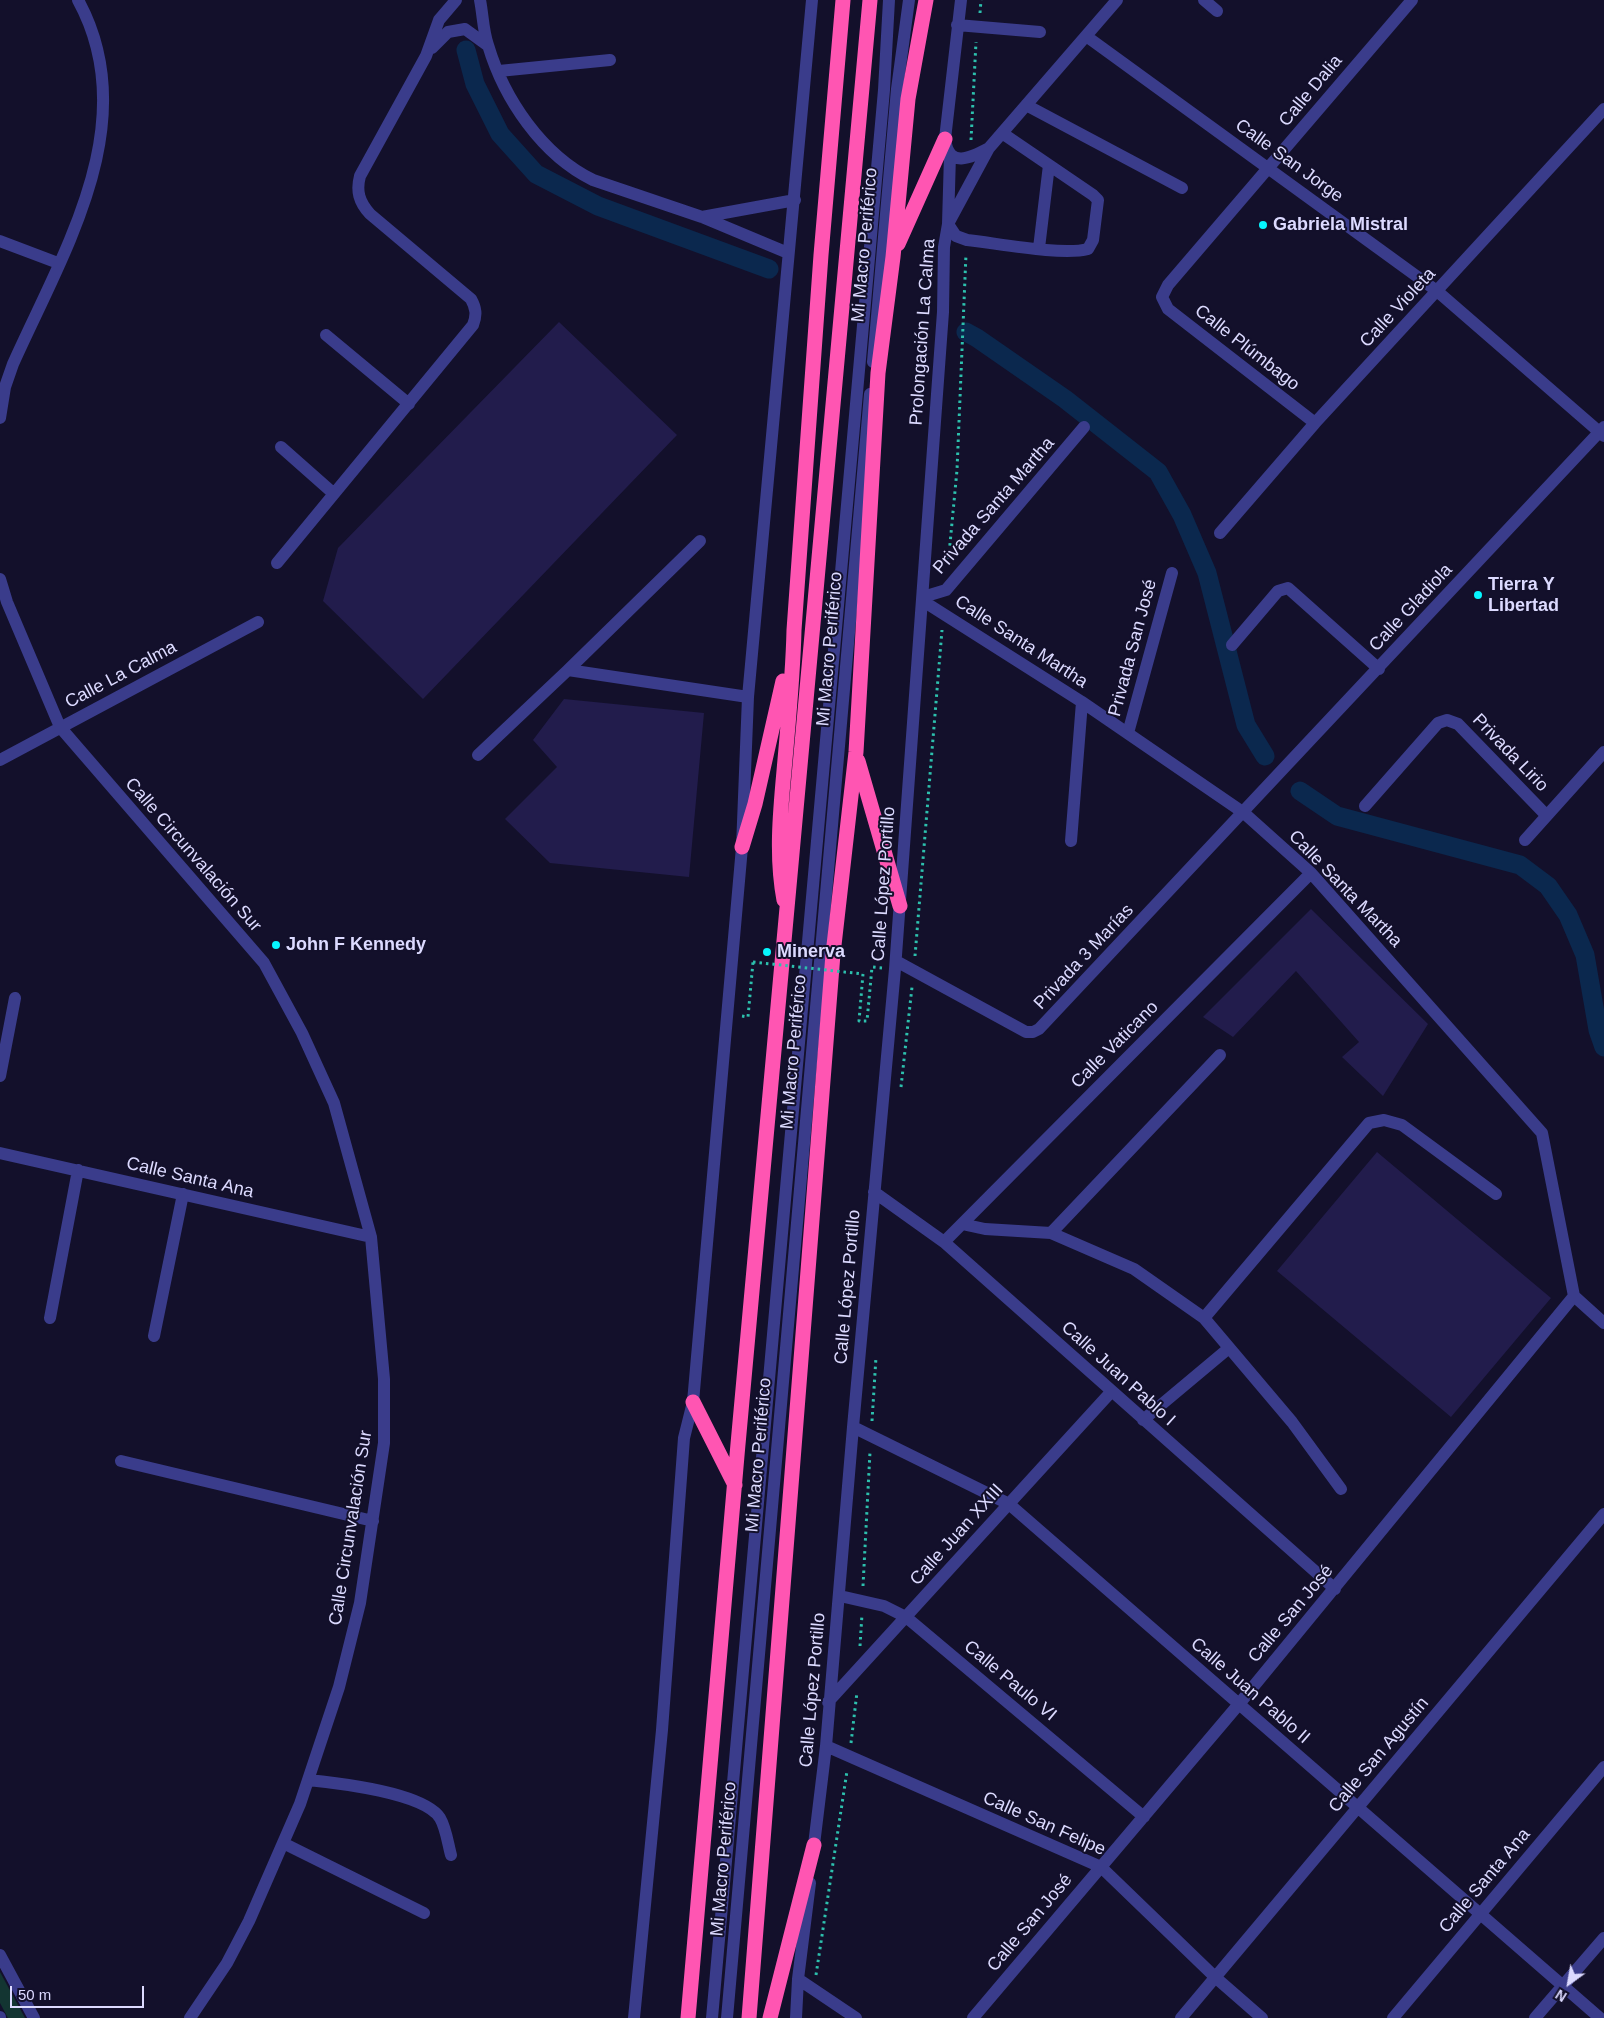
<!DOCTYPE html>
<html>
<head>
<meta charset="utf-8">
<style>
	body { margin:0 }
	#map { position:relative; width:1604px; height:2018px; overflow:hidden; background:#13102b; font-family:Arial,sans-serif }
	canvas { display:block }
	.north { position:absolute; left:1544px; top:1958px; width:50px; height:50px; -webkit-text-stroke:4px #13102b; paint-order:stroke; rotate:212deg; font-size:14px; font-weight:700; line-height:20px; text-align:center; color:#dcdaff }
	.north::after { content:''; display:block; margin:auto; width:18px; height:22px; background:#dcdaff; clip-path:polygon(50% 0,100% 100%,50% 72%,0 100%) }
	.scale { position:absolute; left:10px; top:1986px; width:134px; height:22px; box-sizing:border-box; border:2px solid #dcdaff; border-top:0; padding-left:6px; font-size:15px; line-height:18px; white-space:nowrap; color:#dcdaff; -webkit-text-stroke:4px #13102b; paint-order:stroke }
</style>
</head>
<body>
<div id="map">
<canvas width="1604" height="2018"></canvas>
<div class="north">N</div>
<div class="scale">50 m</div>
</div>
<script>
const c = document.querySelector('canvas').getContext('2d');
c.lineJoin = 'round';
function paint(path, color) { c.fillStyle = color; c.fill(path, 'evenodd'); }
function stroke(path, color, width, dash) { c.strokeStyle = color; c.lineWidth = width; c.lineCap = dash ? 'butt' : 'round'; c.setLineDash(dash || []); c.stroke(path); }
function drawText(font, color, halo, rows, align = 'center') {
  c.font = font + ' Arial,sans-serif'; c.lineWidth = 4; c.setLineDash([]); c.textBaseline = 'middle'; c.strokeStyle = halo; c.fillStyle = color; for (const [text, x, y, turn = 0] of rows) {
    c.save(); c.translate(x, y); c.rotate((+turn || 0) * Math.PI / 180); c.textAlign = isNaN(turn) ? turn : align; if (halo) c.strokeText(text, 0, 0); c.fillText(text, 0, 0); c.restore();
  }
}
const green = new Path2D(`
	M0 1972 25 2018H8L0 2003Z`);
const canal = new Path2D(`
	M466 50 475 84 500 134 536 174 598 206 769 269
	M966 332 977 338 1065 399 1158 472 1182 515 1207 573 1246 725 1265 756
	M1300 791 1337 816 1520 865 1548 886 1568 915 1585 955 1598 1030 1604 1047`);
const building = new Path2D(`
	M559 322 677 435 423 699 323 601 338 548Z
	M564 699 704 713 689 877 550 863 505 819 557 767 533 740Z
	M1311 909 1428 1024 1383 1096 1342 1057 1359 1042 1296 971 1233 1037 1203 1017Z
	M1377 1152 1551 1298 1451 1417 1277 1271Z`);
const path = new Path2D(`
	M980 13 981 0
	M971 140 976 42
	M948 565 957 470 966 254
	M915 956 942 630
	M863 974 859 1021H867L872 967 882 968
	M742 1016 748 1017 753 962
	M901 1087 912 987
	M872 1421 876 1357
	M863 1586 870 1452
	M860 1646 862 1614
	M851 1743 857 1692
	M816 1975 847 1771`);
const minor = new Path2D(`
	M480 0C483 15 483 31 488 45 504 99 542 155 593 180L702 217 788 253
	M961 0 945 139C949 169 970 158 989 148
	M1204 0 1217 11
	M957 25 1040 32
	M1086 36 1437 291 1604 436
	M432 48 448 32 465 29 487 45
	M499 71 610 60
	M1026 105 1182 188
	M950 155 948 224 956 236 967 240C996 243 1062 256 1088 249L1093 240 1098 200 1093 195 1002 133
	M702 217 795 200
	M0 241 58 263
	M1039 248 1049 165
	M326 335 409 404
	M873 362 897 89 909 0
	M0 418 5 387 13 364C63 252 145 122 78 0
	M1315 423 1168 309 1162 297 1168 285 1412 0
	M281 447 333 493
	M1220 533 1315 423 1604 109
	M277 563 473 325C477 315 476 308 471 299L370 214C359 202 356 191 360 176L426 56 439 20 456 0
	M0 579 7 602 60 727 264 963 302 1033 334 1103 371 1237 384 1379V1443L360 1603 339 1687 300 1804 249 1921 227 1963 190 2018
	M923 597 946 590 1084 427
	M923 601 1082 702 1244 813 1311 873 1542 1133 1574 1296
	M1232 645 1278 591 1288 588 1379 669
	M568 670 700 541
	M1128 733 1172 573
	M478 755 568 670 748 697
	M0 760 258 622
	M1365 806 1438 723 1447 720 1458 724 1546 815
	M1525 840 1604 752
	M1071 841 1082 702
	M896 961 1026 1032H1033L1039 1029 1604 427
	M0 1076 15 998
	M0 1153 371 1237
	M874 1192 944 1242 1335 1589
	M962 1224 985 1229 1051 1233 1134 1269 1204 1318 1292 1422 1341 1489
	M1051 1233 1220 1055
	M944 1242 1311 873
	M1574 1296 1604 1323
	M50 1318 78 1170
	M1204 1318 1369 1123 1384 1120 1402 1125 1496 1194
	M154 1336 183 1194
	M1143 1420 1229 1348
	M853 1427 1009 1504 1600 2018
	M121 1461 373 1521
	M840 1596 884 1606 906 1617 1144 1817
	M828 1702 1111 1392
	M826 1746 1101 1867 1215 1977 1262 2018
	M308 1780C338 1783 424 1793 440 1818 446 1828 448 1844 451 1855
	M283 1843 424 1913
	M813 1853 826 1746 853 1427 895 969 943 312 944 247 948 224 989 148 1117 0
	M0 1955 34 2018
	M798 1979 856 2018
	M0 2017V2018
	M634 2018 662 1730 684 1438 693 1402 742 847 748 697 812 0
	M712 2018 884 90 889 0
	M727 2018 870 394
	M796 2018 798 1979 810 1883
	M973 2018 1239 1704 1574 1296
	M1181 2018 1604 1514
	M1393 2018 1604 1767
	M1535 2018 1604 1938`);
const highway = new Path2D(`
	M898 244 945 139
	M858 761 900 906
	M742 847 755 804 783 681
	M784 900C776 858 780 814 784 771 788 724 793 677 794 630L821 255 843 0
	M693 1402 735 1485
	M688 2018 738 1444 870 0
	M749 2018 833 954 856 752 878 373 893 257 908 99 926 0
	M770 2018 814 1845`);
const pathBridge = new Path2D(`
	M753 962 863 974`);
const markers = [
	[1263,225,5,"#06f6ff"],
	[1478,595,5,"#06f6ff"],
	[276,945,5,"#06f6ff"],
	[767,952,5,"#06f6ff"]
];
const streetNames = [
	["Calle Dalia",1311,91,-50],
	["Calle San Jorge",1289,161,36],
	["Mi Macro Periférico",865,245,-85],
	["Calle Violeta",1398,308,-47],
	["Prolongación La Calma",923,332,-86],
	["Calle Plúmbago",1247,348,38],
	["Privada Santa Martha",994,506,-49],
	["Calle Gladiola",1411,608,-47],
	["Calle Santa Martha",1021,642,33],
	["Privada San José",1133,648,-75],
	["Mi Macro Periférico",830,649,-85],
	["Calle La Calma",121,675,-28],
	["Privada Lirio",1510,753,46],
	["Calle Circunvalación Sur",193,855,49],
	["Calle López Portillo",884,884,-86],
	["Calle Santa Martha",1345,889,46],
	["Privada 3 Marías",1084,957,-47],
	["Calle Vaticano",1115,1045,-45],
	["Mi Macro Periférico",794,1052,-85],
	["Calle Santa Ana",190,1178,13],
	["Calle López Portillo",848,1287,-85],
	["Calle Juan Pablo I",1118,1374,42],
	["Mi Macro Periférico",759,1455,-85],
	["Calle Circunvalación Sur",351,1528,-81],
	["Calle Juan XXIII",957,1535,-48],
	["Calle San José",1291,1614,-50],
	["Calle Paulo VI",1010,1681,40],
	["Calle López Portillo",813,1690,-85],
	["Calle Juan Pablo II",1250,1691,41],
	["Calle San Agustín",1379,1755,-50],
	["Calle San Felipe",1044,1824,24],
	["Mi Macro Periférico",724,1859,-85],
	["Calle Santa Ana",1485,1881,-50],
	["Calle San José",1030,1923,-50]
];
const poiNames = [
	["Gabriela Mistral",1273,225],
	["Tierra Y",1488,585],
	["Libertad",1488,606],
	["John F Kennedy",286,945],
	["Minerva",777,952]
];
paint(green, '#133532');
stroke(canal, '#0b284e', 19);
paint(building, '#221c4c');
stroke(path, '#2dc0ad', 3, [2.5, 4]);
stroke(minor, '#3a3c8b', 12);
stroke(highway, '#ff55b2', 15);
stroke(pathBridge, '#2dc0ad', 3, [2.5, 4]);
for (const [x, y, r, color] of markers) { const dot = new Path2D(); dot.arc(x, y, r, 0, 2 * Math.PI); c.fillStyle = color; c.fill(dot); stroke(dot, '#13102b', 2); }
drawText('18px', '#dcdaff', '#13102b', streetNames);
drawText('bold 18px', '#dcdaff', '#13102b', poiNames, 'left');
</script>
</body>
</html>
